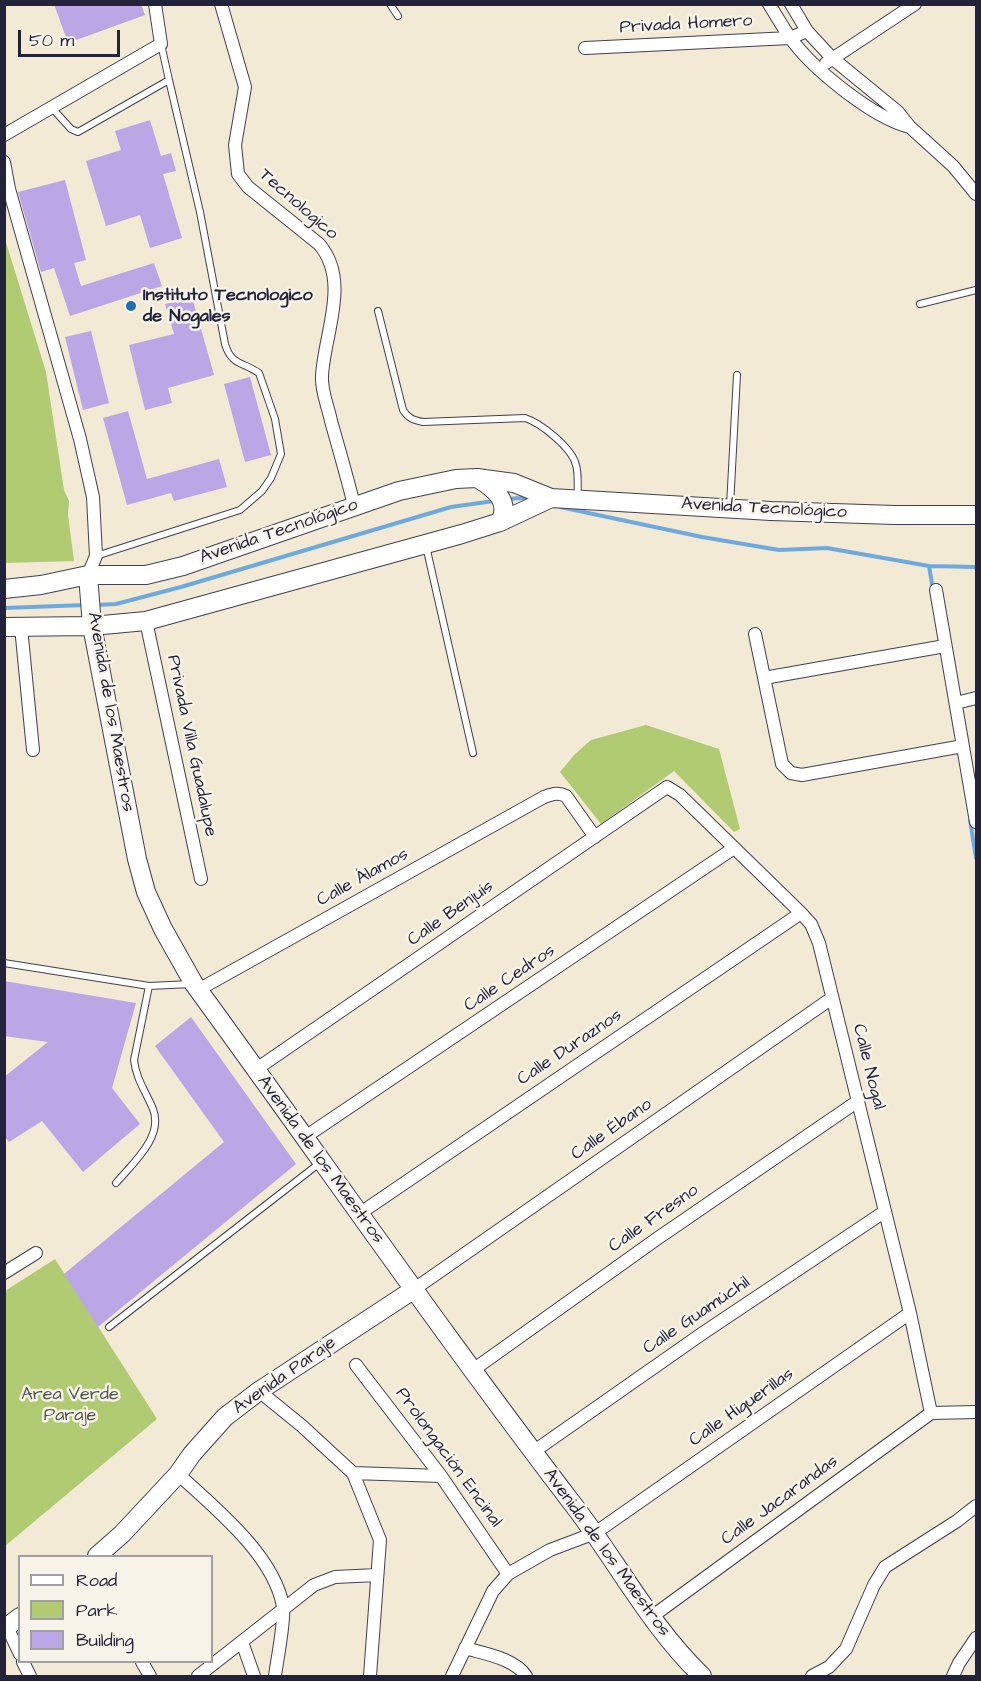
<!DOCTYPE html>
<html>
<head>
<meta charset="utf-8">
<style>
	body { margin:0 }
	#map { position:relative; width:981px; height:1681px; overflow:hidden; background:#f2ead4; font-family:"Architects Daughter",sans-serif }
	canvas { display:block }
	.frame { position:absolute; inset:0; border:6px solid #22223b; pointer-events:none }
	.legend { position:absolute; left:18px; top:1555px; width:195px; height:108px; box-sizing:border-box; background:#f7f3e8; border:2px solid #a29fa3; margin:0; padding:8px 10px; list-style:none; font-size:18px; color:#22223b }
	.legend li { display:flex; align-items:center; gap:12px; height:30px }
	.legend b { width:30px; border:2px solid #a29fa3 }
	.scale { position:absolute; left:18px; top:30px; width:102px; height:27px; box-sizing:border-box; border:3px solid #22223b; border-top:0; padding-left:8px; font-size:18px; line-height:21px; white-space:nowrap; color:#22223b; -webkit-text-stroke:4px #f7f3e8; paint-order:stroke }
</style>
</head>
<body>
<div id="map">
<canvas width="981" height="1681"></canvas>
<div class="frame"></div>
<ul class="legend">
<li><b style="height:8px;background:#fff"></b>Road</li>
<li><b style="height:16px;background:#b0cb71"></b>Park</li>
<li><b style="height:16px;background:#bba6e6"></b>Building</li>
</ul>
<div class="scale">50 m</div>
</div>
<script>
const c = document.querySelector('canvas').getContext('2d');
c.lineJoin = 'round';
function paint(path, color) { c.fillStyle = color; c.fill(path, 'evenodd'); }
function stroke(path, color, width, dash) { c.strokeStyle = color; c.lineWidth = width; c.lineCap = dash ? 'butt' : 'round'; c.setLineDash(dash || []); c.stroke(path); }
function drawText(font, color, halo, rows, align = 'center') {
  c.font = font + ' "Architects Daughter",sans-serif'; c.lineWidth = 5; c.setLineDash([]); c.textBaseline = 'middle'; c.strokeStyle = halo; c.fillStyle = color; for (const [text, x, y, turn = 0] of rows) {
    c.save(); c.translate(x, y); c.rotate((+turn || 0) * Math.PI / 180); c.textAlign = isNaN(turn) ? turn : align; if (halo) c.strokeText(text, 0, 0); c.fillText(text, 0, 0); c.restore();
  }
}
const green = new Path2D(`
	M5 239 46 372 64 490 69 501 68 515 74 561 5 563Z
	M646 725 719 749 740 829 734 832 674 771 601 824 560 772 575 754 591 740Z
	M55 1259 157 1419 5 1546V1291Z`);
const stream = new Path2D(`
	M508 499 521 498 533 500
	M560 507 702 537 779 550 827 548 929 566 976 567
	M929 566 933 590
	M96 605 116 604 181 587 451 507 494 501
	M4 608 85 605
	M970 820 976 858`);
const building = new Path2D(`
	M54 4H141L145 15 68 43Z
	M150 120 161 156 171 153 176 171 163 174 182 238 150 248 140 215 106 226 86 161 121 150 115 131Z
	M65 180 86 260 74 263 81 286 154 263 162 286 70 316 54 268 41 272 18 192Z
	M192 297 214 375 168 388 172 403 145 410 129 345 174 334 165 304Z
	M91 331 109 403 83 410 65 337Z
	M250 377 271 455 245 462 224 384Z
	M128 411 147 479 219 459 227 487 174 501 171 493 127 505 103 418Z
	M4 981 136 1003 112 1088 140 1124 83 1172 42 1121 9 1142 4 1136V1077L48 1042 4 1036Z
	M191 1017 296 1164 98 1327 64 1274 224 1142 155 1046Z`);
const lane = new Path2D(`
	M390 4 398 16
	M161 44 169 80
	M52 108 71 129 78 132 169 80 200 212 225 344C231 365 243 362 259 373L275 419 281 454 271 478 262 491 240 510 96 556
	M920 304 976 290
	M378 311 403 410C408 418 413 420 423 422L525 418C541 423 572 448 576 465 579 475 577 488 578 499
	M730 506 737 375
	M426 546 473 753
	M4 963 149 986 191 984
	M116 1183C132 1164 164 1137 153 1109 146 1092 136 1079 134 1060L149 986
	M109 1327 321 1162`);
const street = new Path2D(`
	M221 4 245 87 235 145 238 174 248 187 319 244C351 281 324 334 322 376 321 391 328 406 331 421 339 449 347 477 354 505
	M769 4C776 15 782 26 789 36 811 68 873 118 910 127
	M791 4 807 31 832 58 898 112 910 127 953 166 976 194
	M585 48 790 38 807 31
	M826 63 915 4
	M4 135 161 44 155 4
	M4 162 9 189 80 439 93 497 96 556 88 575
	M936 590 976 822
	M146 621 201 879
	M21 627 33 750
	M755 634 782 764 791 773 802 775 963 746
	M764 678 945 646
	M956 703 976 698
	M198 990 544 797C553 794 558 792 566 796L595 837
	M255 1070 667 787 680 795 801 913 811 924 819 943 910 1313 931 1413
	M305 1137 734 848
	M359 1214 801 913
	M4 1273 36 1253
	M413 1290 832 998
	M356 1365 441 1476 508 1574
	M473 1370 658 1238 858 1101
	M259 1391 302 1426 353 1473 380 1540 370 1676
	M931 1413 976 1412
	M533 1452 703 1333 884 1212
	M353 1473 441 1476
	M178 1474C214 1507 275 1556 283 1607 285 1621 277 1660 275 1676
	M650 1618 931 1413
	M7 1627 20 1654
	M242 1642 254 1676
	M465 1648C485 1654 514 1658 526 1676
	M23 1662 30 1676
	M142 1662 150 1676
	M198 1676 314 1585 335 1577 377 1575
	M452 1676 493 1591 508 1574 550 1550 595 1533 910 1313
	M812 1676 829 1667 846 1649 874 1585 885 1567 957 1521 976 1506
	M953 1676 959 1663 976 1638`);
const secondary = new Path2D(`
	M479 479C495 489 511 502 500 522
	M88 575 92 626 137 859 146 892 163 929 194 984C321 1158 444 1336 575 1507 618 1563 651 1627 702 1676
	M4 589 41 585 88 575H146L183 566 399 491 456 479 477 478 514 483 551 498 771 511 895 515H976
	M4 627 92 626 146 621 462 534 500 522 551 498
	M97 1556 122 1534 178 1474 192 1454 225 1417 259 1391 413 1290
	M4 1629 20 1617`);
const markers = [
	[131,306,6,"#1f6fb2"]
];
const streetNames = [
	["Privada Homero",686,25,-3],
	["Tecnologico",298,205,41],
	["Avenida Tecnológico",764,509,3],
	["Avenida Tecnológico",279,532,-19],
	["Avenida de los Maestros",110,712,80],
	["Privada Villa Guadalupe",191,746,78],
	["Calle Álamos",363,878,-29],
	["Calle Benjuís",451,914,-35],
	["Calle Cedros",510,979,-34],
	["Calle Duraznos",570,1048,-34],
	["Calle Nogal",868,1067,76],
	["Calle Ébano",612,1130,-35],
	["Avenida de los Maestros",320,1160,54],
	["Calle Fresno",654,1219,-35],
	["Calle Guamúchil",697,1316,-34],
	["Avenida Paraje",285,1376,-35],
	["Calle Higuerillas",742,1408,-35],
	["Prolongación Encinal",448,1458,54],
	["Calle Jacarandas",780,1501,-36],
	["Avenida de los Maestros",606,1553,54]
];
const poiNames = [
	["Instituto Tecnologico",143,296],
	["de Nogales",143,317]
];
const parkNames = [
	["Area Verde",70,1395],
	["Paraje",70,1416]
];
paint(green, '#b0cb71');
stroke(stream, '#6faadf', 4);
paint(building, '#bba6e6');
stroke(lane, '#414052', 8);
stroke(street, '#414052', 14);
stroke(secondary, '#414052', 20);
stroke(lane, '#fff', 6);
stroke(street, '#fff', 12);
stroke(secondary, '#fff', 18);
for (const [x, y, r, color] of markers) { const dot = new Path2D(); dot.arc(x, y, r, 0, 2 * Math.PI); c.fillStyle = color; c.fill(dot); stroke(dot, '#f7f3e8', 2); }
drawText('18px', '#22223b', '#f7f3e8', streetNames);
drawText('bold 18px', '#22223b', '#f7f3e8', poiNames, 'left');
drawText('18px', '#4d554b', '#f7f3e8', parkNames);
</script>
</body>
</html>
